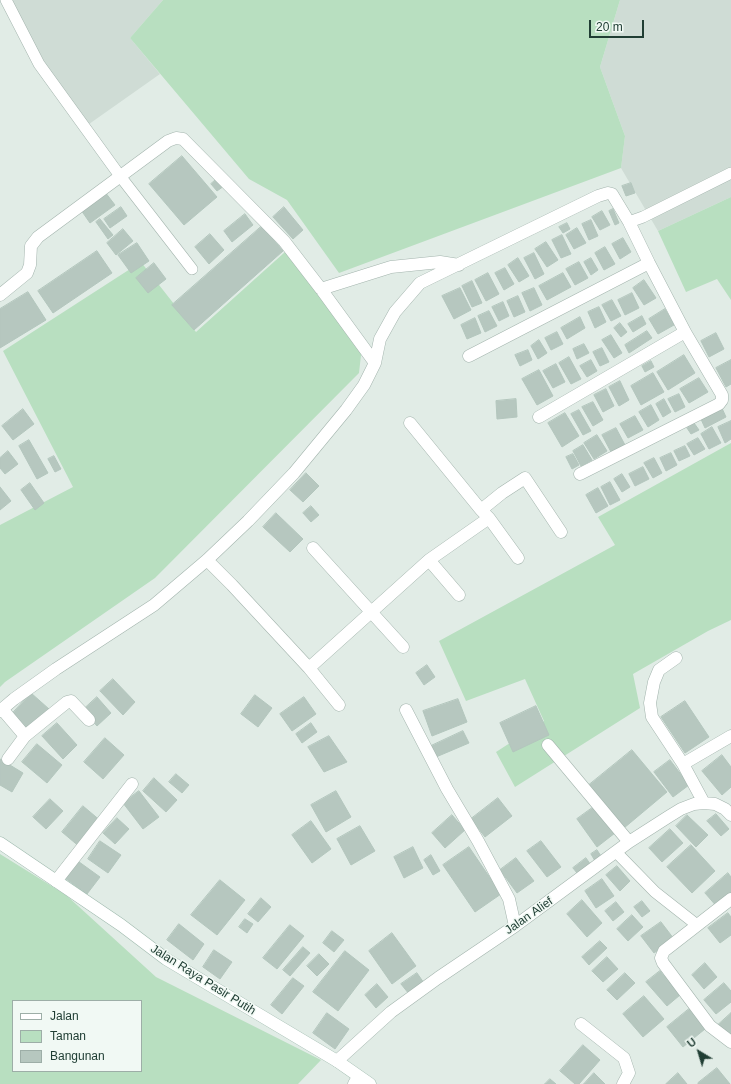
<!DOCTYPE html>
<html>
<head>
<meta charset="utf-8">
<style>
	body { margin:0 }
	#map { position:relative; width:731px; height:1084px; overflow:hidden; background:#e1ece6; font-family:Arial,sans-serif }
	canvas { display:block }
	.legend { position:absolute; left:12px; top:1000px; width:130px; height:72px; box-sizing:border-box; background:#f1f9f4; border:1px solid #9daea7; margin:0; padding:5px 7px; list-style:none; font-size:12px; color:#203e34 }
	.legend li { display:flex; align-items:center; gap:8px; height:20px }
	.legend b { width:20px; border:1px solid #9daea7 }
	.north { position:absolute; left:679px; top:1032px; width:40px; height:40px; -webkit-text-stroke:3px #f1f9f4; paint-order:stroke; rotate:322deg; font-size:11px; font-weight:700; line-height:16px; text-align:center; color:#203e34 }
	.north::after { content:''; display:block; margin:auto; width:14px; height:18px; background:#203e34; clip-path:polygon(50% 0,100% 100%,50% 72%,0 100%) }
	.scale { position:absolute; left:589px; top:20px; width:55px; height:18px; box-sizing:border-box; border:2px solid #203e34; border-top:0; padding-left:5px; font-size:12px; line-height:14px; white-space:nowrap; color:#203e34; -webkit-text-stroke:3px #f1f9f4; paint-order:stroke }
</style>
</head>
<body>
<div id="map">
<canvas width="731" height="1084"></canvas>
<ul class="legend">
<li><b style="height:5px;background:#fff"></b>Jalan</li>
<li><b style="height:11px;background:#b8dfc0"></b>Taman</li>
<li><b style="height:11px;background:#b6c7bf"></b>Bangunan</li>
</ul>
<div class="north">U</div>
<div class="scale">20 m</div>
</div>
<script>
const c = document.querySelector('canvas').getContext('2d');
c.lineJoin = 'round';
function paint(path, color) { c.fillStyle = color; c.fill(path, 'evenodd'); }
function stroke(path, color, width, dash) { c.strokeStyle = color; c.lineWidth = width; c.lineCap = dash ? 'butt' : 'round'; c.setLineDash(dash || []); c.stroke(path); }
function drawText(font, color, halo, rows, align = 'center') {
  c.font = font + ' Arial,sans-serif'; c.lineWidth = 3; c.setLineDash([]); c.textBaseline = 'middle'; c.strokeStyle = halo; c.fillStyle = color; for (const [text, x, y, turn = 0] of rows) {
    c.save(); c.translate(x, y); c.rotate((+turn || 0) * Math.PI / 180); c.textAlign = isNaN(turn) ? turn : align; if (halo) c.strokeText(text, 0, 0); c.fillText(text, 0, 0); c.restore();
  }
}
const built = new Path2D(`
	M2 0H163L130 38 160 74 82 129Z
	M620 0H731V197L658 231 621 168 625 136 600 67Z`);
const green = new Path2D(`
	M163 0H620L600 67 625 136 621 168 339 273 287 200 249 179 130 38Z
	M731 197V300L717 279 686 292 658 231Z
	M285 252 362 346 359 373 155 578 5 682 0 687V525L73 487 3 351 141 262 196 332Z
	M731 443V620L708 631 633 674 640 708 515 787 496 752 544 721 525 679 466 701 439 641 615 545 598 517Z
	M0 854 66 895 156 977 321 1060 298 1084H0ZM13 1001H141V1071H13Z`);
const building = new Path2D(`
	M182 156 217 197 184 225 149 184Z
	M218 178 224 186 217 191 211 184Z
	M631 183 635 193 626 196 622 186Z
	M105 192 115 205 90 223 81 210Z
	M121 207 127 216 110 228 104 219Z
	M284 207 303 230 293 239 273 217Z
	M613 209 619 223 615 225 609 211Z
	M602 211 610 225 600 230 592 217Z
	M245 214 253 225 232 242 224 231Z
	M100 219 113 235 108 239 96 222Z
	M591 220 598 236 589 240 582 224Z
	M567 223 570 229 563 233 559 227Z
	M262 226 283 251 194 330 172 305Z
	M577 228 586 243 574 249 566 235Z
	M123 229 133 241 116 255 107 243Z
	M210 234 224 250 209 264 195 247Z
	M562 235 571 254 561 258 552 240Z
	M623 238 631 252 620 259 612 244Z
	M546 242 558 260 547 267 535 249Z
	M137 243 149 261 131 273 118 255Z
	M605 247 615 264 604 270 595 253Z
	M97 251 112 273 53 313 38 291Z
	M534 253 544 274 535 279 524 258Z
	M518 258 529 276 519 282 508 265Z
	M591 258 598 270 591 275 584 262Z
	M579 262 588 278 575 285 566 269Z
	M154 263 166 279 148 293 136 278Z
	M505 268 514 284 504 290 495 273Z
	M488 273 499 294 486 301 475 280Z
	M563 273 571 287 547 300 539 286Z
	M644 280 656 298 644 305 633 288Z
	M472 281 482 303 472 307 462 286Z
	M460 288 471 310 454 319 442 296Z
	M534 288 542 305 530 311 522 293Z
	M28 292 46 320 0 348V309Z
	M632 293 639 308 625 315 618 300Z
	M518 296 525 312 514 317 507 301Z
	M612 300 621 316 611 321 602 305Z
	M503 302 509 316 499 321 492 307Z
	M599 307 606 322 595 328 588 312Z
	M665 309 674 325 658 334 649 319Z
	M489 311 497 326 485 332 478 316Z
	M642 316 646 324 633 332 628 324Z
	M580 317 585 328 567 339 561 328Z
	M475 318 481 333 467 339 461 325Z
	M620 323 627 332 621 337 614 328Z
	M647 331 652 338 629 353 625 345Z
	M557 332 563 344 551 350 545 338Z
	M716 333 724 349 709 357 701 341Z
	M611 335 622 353 614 358 602 340Z
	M539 340 547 353 538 359 531 346Z
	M584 344 589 353 577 359 573 349Z
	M602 348 609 362 600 366 593 352Z
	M528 350 532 360 520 366 515 355Z
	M684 355 695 373 668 390 657 372Z
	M569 357 581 379 571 384 559 363Z
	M591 360 597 371 587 377 580 366Z
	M731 360V384L726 387 716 368Z
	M651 361 654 367 645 372 642 366Z
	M556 364 565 382 553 388 543 371Z
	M539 370 553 396 537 405 522 379Z
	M653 373 664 392 641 405 631 386Z
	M699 378 708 392 689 403 680 389Z
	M620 381 629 400 619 406 609 387Z
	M606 389 614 406 603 412 594 395Z
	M679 394 685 407 675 412 668 399Z
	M516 399 517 417 497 419 496 401Z
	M664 399 671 412 663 417 656 404Z
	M593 402 603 420 593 426 582 407Z
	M651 405 659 420 648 427 639 412Z
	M721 406 726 417 705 428 700 417Z
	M23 409 34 424 13 440 2 426Z
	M579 410 591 431 583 435 571 414Z
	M565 413 579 436 562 447 548 423Z
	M635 416 643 430 628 438 620 424Z
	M731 421V439L725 443 718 427Z
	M694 423 699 430 691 434 687 428Z
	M712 427 721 443 709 449 701 434Z
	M616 428 625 445 611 452 602 435Z
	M597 435 607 451 594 459 584 443Z
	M698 438 705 449 694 455 687 444Z
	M29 440 48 473 37 479 19 446Z
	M583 445 592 460 581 466 573 451Z
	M685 446 690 456 679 461 674 451Z
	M8 451 18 464 5 474 0 468V458Z
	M671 453 677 465 666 471 660 458Z
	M573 454 579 465 572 469 566 457Z
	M54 456 61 469 55 472 48 459Z
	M654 458 662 473 653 478 644 463Z
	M643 467 649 479 635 486 629 474Z
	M306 473 319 486 303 502 290 490Z
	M622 474 630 487 622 492 614 479Z
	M610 482 620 500 610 505 601 487Z
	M30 483 44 503 35 510 21 490Z
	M0 487 11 501 0 510Z
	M598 488 608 506 596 513 586 495Z
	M311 506 319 515 311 522 303 513Z
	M276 513 303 539 290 552 263 527Z
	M427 665 435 677 424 685 416 673Z
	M113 679 135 702 123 715 100 691Z
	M31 693 49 709 28 731 11 715Z
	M255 695 272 708 258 727 241 714Z
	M97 697 111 713 97 726 83 710Z
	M304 697 316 714 292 731 280 714Z
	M458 699 467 722 432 736 423 711Z
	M685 701 709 737 685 753 661 717Z
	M536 706 549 735 513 752 500 723Z
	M57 723 77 745 63 759 42 736Z
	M311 723 317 732 302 743 296 734Z
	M463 731 469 743 436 757 431 746Z
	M329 736 347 762 324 772 308 747Z
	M105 738 124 755 103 779 84 762Z
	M37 744 62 765 47 783 22 762Z
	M632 750 667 792 624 828 589 785Z
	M722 755 731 767V787L722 795 702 771Z
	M0 759 23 773 12 792 0 785Z
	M670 760 689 785 673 797 654 772Z
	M176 774 189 785 182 793 169 782Z
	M154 778 177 800 166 812 143 791Z
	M139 791 159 817 143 829 123 803Z
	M336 791 351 817 326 832 311 805Z
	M498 798 512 816 485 837 471 819Z
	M50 799 63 811 46 829 33 817Z
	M83 806 102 822 81 848 62 832Z
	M595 806 615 833 597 847 577 819Z
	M716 814 729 829 721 836 707 821Z
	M452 815 465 830 445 848 432 833Z
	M687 815 708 835 696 847 676 826Z
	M117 818 129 829 115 844 103 833Z
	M311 821 331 849 312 863 292 835Z
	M360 826 375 851 351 865 337 839Z
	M670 829 683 843 662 862 649 848Z
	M100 841 121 855 108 873 88 859Z
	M541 841 561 867 547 877 527 851Z
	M691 845 715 871 692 893 667 867Z
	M413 847 423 868 404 878 394 857Z
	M469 847 501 894 475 912 443 865Z
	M597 850 601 856 595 861 591 854Z
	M431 855 440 871 433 875 424 860Z
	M516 858 534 881 517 893 500 870Z
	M586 858 593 868 581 878 573 868Z
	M75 859 100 877 87 894 62 876Z
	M617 866 630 881 620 891 606 875Z
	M728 873 731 877V896L718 908 705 893Z
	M602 879 614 896 596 908 585 891Z
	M220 880 245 900 217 935 191 915Z
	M261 898 271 907 258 922 248 914Z
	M582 900 602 923 587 937 567 914Z
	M642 901 650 911 642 917 634 907Z
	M616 902 624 912 613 921 605 911Z
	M728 913 731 917V935L720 943 708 928Z
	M632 915 643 927 628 941 617 929Z
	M245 919 253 924 247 933 239 927Z
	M661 922 674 939 654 953 641 936Z
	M179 924 204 944 193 960 167 940Z
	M290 925 304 936 277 969 263 958Z
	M332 931 344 940 334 952 323 943Z
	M392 933 416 966 392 984 369 951Z
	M600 941 607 948 589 965 582 957Z
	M303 947 310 953 290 976 283 970Z
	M214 950 232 962 220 979 203 967Z
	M345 951 369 970 338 1011 313 992Z
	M319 954 329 964 317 976 307 966Z
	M607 957 618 969 603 982 592 971Z
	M705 963 717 977 704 989 692 975Z
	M660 971 680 995 667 1006 646 982Z
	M417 973 424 983 409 994 401 984Z
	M625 973 635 983 617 1000 607 990Z
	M293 978 304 986 282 1014 271 1005Z
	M724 983 731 991V1002L716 1014 704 1000Z
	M377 984 388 997 376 1008 365 995Z
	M644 996 664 1019 643 1037 623 1014Z
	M689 1009 705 1029 683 1047 667 1027Z
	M327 1013 349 1029 335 1049 313 1033Z
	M731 1013V1034L728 1037 718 1025Z
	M583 1045 600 1060 579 1084H575L560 1071Z
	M717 1068 730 1084H698V1083Z
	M594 1073 605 1084H584Z
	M678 1073 687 1084H666Z
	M550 1079 556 1084H545Z`);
const lane = new Path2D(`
	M6 0 39 64 120 176 192 269
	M629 222 643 217 731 173
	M616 852 655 892 697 925`);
const street = new Path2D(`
	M321 289 391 267 440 262 459 265
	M0 295 27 273 30 265 31 246 38 237 168 141 176 138 183 139 284 241 321 289 375 363 364 385 346 410 294 473 248 521 207 560 154 605 56 669 14 699 0 711
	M469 356 649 263
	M375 363 380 339 395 312 420 283 598 196 608 193 612 194 629 222 649 263 685 332 722 395V400L719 404 580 474
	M539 417 685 332
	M410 423 481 510
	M489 518 481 510 502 493 525 478 561 532
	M313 548 403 647
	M207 560 232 585 309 668 429 560 489 518 518 558
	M429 560 459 595
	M676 658 659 670 654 682 650 703 652 717 683 764
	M309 668 339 705
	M2 709 25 736
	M406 710 447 789 478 841 509 899 515 926
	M548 745 629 842
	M8 759 25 736 67 702 71 701 89 720
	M704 803 683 764 731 736
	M56 881 132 784
	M731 899 664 951 661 958 663 963 710 1026 731 1042
	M581 1024 624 1058 629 1073 623 1084
	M337 1061 391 1012 438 978 515 926 629 842 668 817 681 809 694 804 704 803 715 804 725 809 731 815
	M354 1084 358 1077`);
const secondary = new Path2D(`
	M0 843 121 925 166 959 337 1061 370 1084`);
const streetNames = [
	["Jalan Alief",529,916,-35],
	["Jalan Raya Pasir Putih",203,980,32]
];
paint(built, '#cfdcd5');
paint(green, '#b8dfc0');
paint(building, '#b6c7bf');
stroke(building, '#b3c6bd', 1);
stroke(lane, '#a3b4ad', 12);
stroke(street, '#a3b4ad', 13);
stroke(secondary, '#9eb9ad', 13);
stroke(lane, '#fff', 11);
stroke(street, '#fff', 12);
stroke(secondary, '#fff', 12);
drawText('12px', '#203e34', '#f1f9f4', streetNames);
</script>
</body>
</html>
